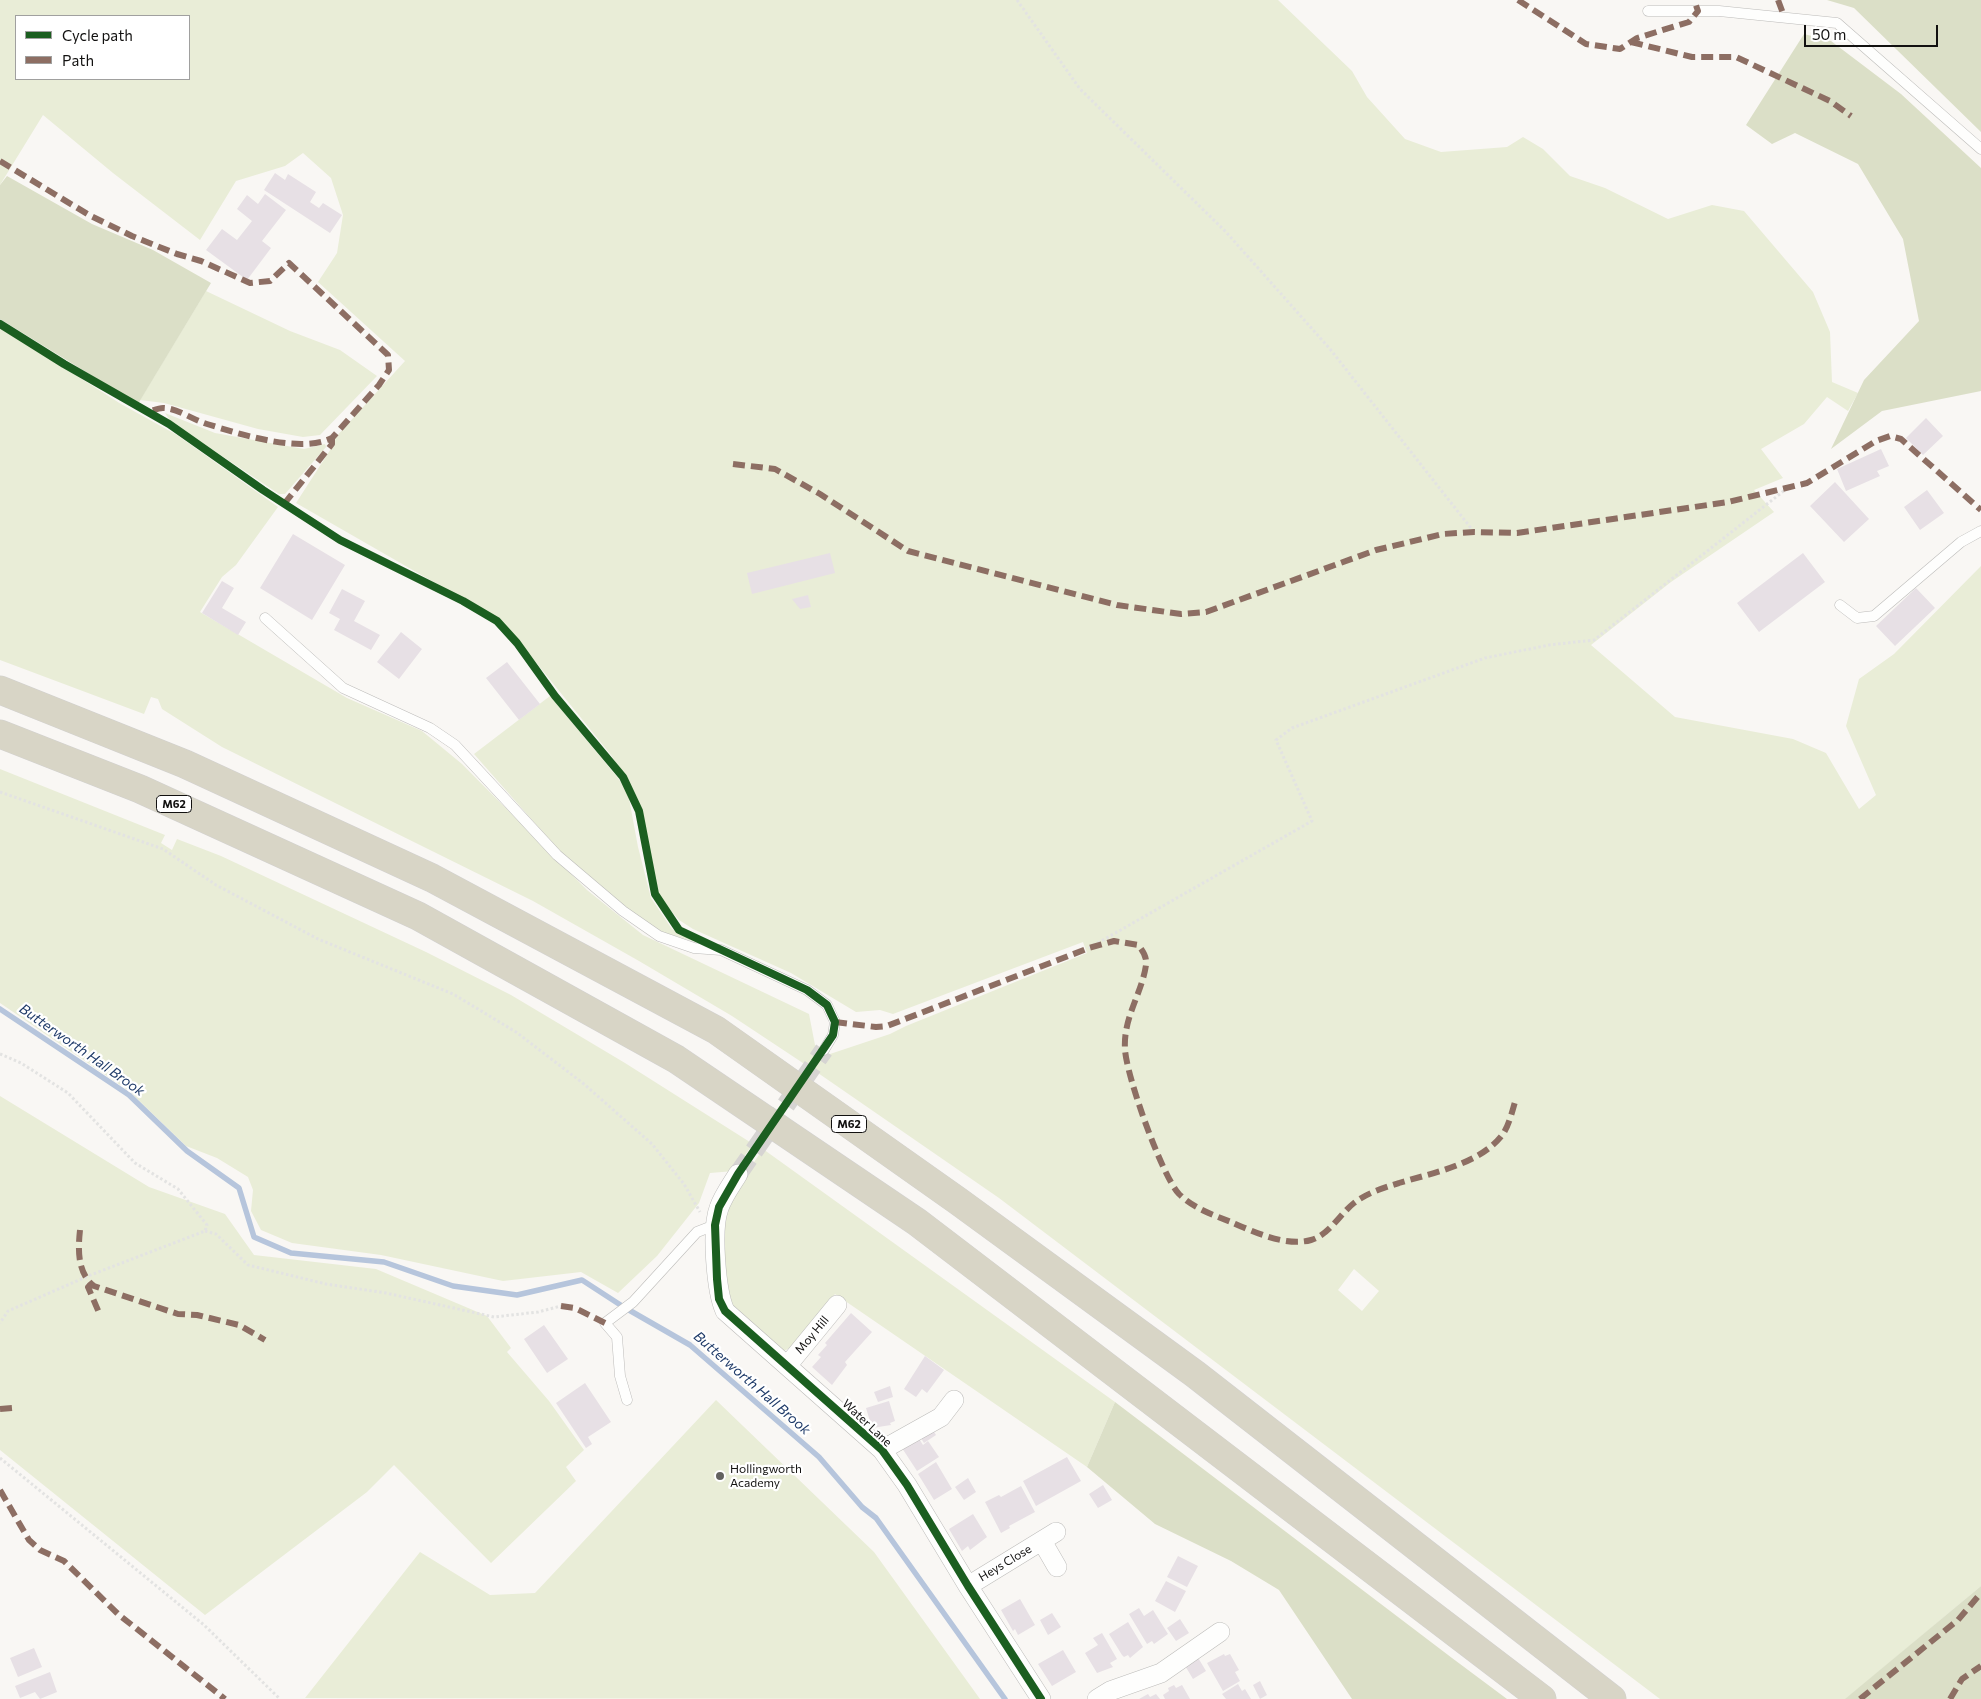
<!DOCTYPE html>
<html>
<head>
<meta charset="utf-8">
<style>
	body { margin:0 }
	#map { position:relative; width:1981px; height:1699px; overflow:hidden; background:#f9f7f4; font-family:Commissioner,sans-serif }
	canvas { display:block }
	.legend { position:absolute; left:15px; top:15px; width:175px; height:65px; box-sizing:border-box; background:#fff; border:1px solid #a0a09f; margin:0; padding:6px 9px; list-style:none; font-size:15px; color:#121110 }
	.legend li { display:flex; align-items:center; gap:10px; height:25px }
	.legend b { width:25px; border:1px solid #a0a09f }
	.scale { position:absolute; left:1804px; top:25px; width:134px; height:22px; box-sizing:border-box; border:2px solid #121110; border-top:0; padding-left:6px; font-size:15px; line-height:18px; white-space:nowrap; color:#121110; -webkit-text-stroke:4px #fff; paint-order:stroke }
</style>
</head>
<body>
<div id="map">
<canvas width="1981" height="1699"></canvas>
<ul class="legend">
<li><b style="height:6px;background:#1b5e20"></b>Cycle path</li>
<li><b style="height:6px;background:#8d6e63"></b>Path</li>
</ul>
<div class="scale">50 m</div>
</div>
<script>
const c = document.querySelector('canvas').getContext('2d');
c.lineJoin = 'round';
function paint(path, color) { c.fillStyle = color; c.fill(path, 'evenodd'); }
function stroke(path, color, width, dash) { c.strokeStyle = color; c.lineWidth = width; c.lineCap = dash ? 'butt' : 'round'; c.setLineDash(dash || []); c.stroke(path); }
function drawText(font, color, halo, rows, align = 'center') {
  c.font = font + ' Commissioner,sans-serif'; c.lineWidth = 4.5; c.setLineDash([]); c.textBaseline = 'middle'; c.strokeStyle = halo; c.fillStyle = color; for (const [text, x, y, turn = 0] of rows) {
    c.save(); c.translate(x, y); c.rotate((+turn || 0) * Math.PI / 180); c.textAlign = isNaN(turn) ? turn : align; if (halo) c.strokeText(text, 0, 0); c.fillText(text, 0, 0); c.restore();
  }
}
const green = new Path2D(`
	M0 0H1278L1352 71 1367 97 1405 139 1441 152 1507 147 1523 137 1543 149 1570 176 1605 188 1668 219 1712 205 1744 211 1813 292 1830 332 1832 382 1858 393 1848 411 1827 397 1804 424 1761 449 1783 478 1754 490 1774 512 1671 582 1591 645 1675 717 1793 739 1826 753 1859 809 1876 795 1846 726 1859 679 1894 654 1981 566V1586L1846 1699H1660L999 1198 818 1073 732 1016 639 961 533 901 222 747 162 709 158 699 151 697 144 714 0 660V327L121 404 177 435 278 507 236 565 222 577 200 612 347 698 422 731 462 764 587 890 643 935 809 1014 815 1045 827 1055 890 1034 906 1026 1087 953 1083 942 893 1014 880 1010 856 1012 791 973 693 929 679 920 659 897 637 798 611 755 513 634 498 619 296 503 334 444V439L405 361 318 282 337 253 343 215 331 178 303 153 285 166 236 181 200 240 113 173 43 115 0 185ZM16 16H189V79H16ZM1354 1269 1379 1291 1362 1311 1338 1290Z
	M206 291 290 331 340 350 377 376 320 435 303 437 258 429 164 403 140 400Z
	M165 413 215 433 304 449 325 444 326 447 285 494H279L171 422Z
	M550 696 618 778 628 793 638 847 651 898 672 929 696 942 662 932 621 904 569 862 474 754Z
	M0 769 165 835 161 843 172 850 177 839 221 856 426 952 511 995 625 1063 753 1144 734 1171 710 1173 699 1203 657 1256 618 1293 581 1272 503 1281 381 1255 292 1243 261 1230 251 1211 253 1190 248 1177 217 1158 186 1146 129 1091 0 1003Z
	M0 1096 149 1187 225 1214 254 1255 376 1269 487 1316 511 1348 507 1352 549 1401 584 1450 566 1467 576 1481 491 1563 394 1465 367 1492 205 1615 0 1450Z
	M763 1149 1115 1402 1087 1467 835 1294C822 1308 801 1346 783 1351L730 1308 721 1235 728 1200Z
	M716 1400 874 1552 980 1699 305 1698 420 1552 490 1595 535 1593Z`);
const forest = new Path2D(`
	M1827 0H1981V132L1854 8Z
	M1804 34 1831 41 1901 94 1981 168V391L1882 411 1831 449 1864 380 1919 321 1903 239 1858 164 1795 133 1772 144 1746 125Z
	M7 176 92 224 153 250 211 283 138 404 0 319V185Z
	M1115 1402 1452 1658 1507 1699H1352L1279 1590 1231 1561 1155 1524 1087 1467Z
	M1981 1586V1699H1845Z`);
const stream = new Path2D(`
	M0 1009 129 1095 187 1151 239 1188 254 1237 291 1253 384 1262 453 1286 517 1295 582 1280 622 1306 690 1345 819 1457 862 1507 876 1518 1005 1699`);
const building = new Path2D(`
	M275 173 285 180 288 174 316 192 310 202 319 208 323 203 342 215 330 233 264 190Z
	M265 194 286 210 262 241 271 248 247 280 206 250 222 229 237 240 252 221 237 209 247 195 258 204Z
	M1926 418 1943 436 1923 455 1906 438Z
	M1881 449 1889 466 1877 471 1880 476 1846 491 1837 469Z
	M1835 482 1869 519 1844 542 1810 506Z
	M1927 490 1944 513 1920 530 1904 507Z
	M293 534 345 565 312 620 260 588Z
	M830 553 835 573 752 594 747 573Z
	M1803 553 1825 582 1759 632 1737 603Z
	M222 581 234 588 222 608 246 622 238 635 202 613Z
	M1916 588 1935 608 1895 646 1876 626Z
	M342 589 365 601 354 621 380 635 371 650 334 630 340 619 329 613Z
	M808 595 811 607 800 609 792 599Z
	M401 632 422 649 399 679 377 662Z
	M507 662 540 704 519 720 486 678Z
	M851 1313 872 1332 845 1362 847 1365 832 1385 812 1367 821 1357 818 1355 827 1345 825 1343Z
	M544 1325 568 1359 547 1373 524 1339Z
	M925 1356 944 1370 927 1393 922 1389 916 1397 904 1389Z
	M585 1383 611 1422 588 1437 592 1444 586 1448 556 1403Z
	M890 1386 893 1397 878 1402 874 1392Z
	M889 1401 895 1421 890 1423 891 1425 872 1428 866 1408Z
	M931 1427 936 1435 924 1443 919 1435Z
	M918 1437 923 1445 928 1441 939 1457 917 1471 902 1448Z
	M1067 1457 1081 1481 1036 1506 1023 1481Z
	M936 1462 952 1489 934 1500 918 1474Z
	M968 1478 976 1492 964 1500 955 1487Z
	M1103 1485 1112 1500 1098 1508 1089 1494Z
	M1021 1486 1035 1512 1009 1526 1010 1528 1001 1533 985 1502 999 1495 1001 1497Z
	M973 1514 987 1537 970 1550 968 1546 962 1551 949 1529Z
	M1178 1556 1198 1566 1187 1587 1167 1577Z
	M1166 1581 1186 1591 1175 1612 1155 1601Z
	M1020 1599 1035 1625 1018 1635 1015 1629 1013 1631 1001 1610Z
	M1139 1608 1144 1616 1153 1610 1168 1634 1154 1644 1152 1641 1147 1644 1129 1614Z
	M1052 1613 1061 1627 1048 1635 1040 1620Z
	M1180 1619 1189 1633 1176 1641 1167 1628Z
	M1128 1622 1143 1647 1130 1658 1128 1655 1124 1657 1122 1655 1109 1634Z
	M1102 1633 1117 1659 1110 1663 1113 1667 1097 1673 1085 1653 1098 1645 1093 1638Z
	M34 1648 42 1667 18 1677 10 1658Z
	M1063 1650 1076 1672 1052 1686 1038 1664Z
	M1224 1654 1225 1656 1230 1654 1239 1670 1235 1672 1240 1681 1223 1691 1207 1663Z
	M1197 1656 1206 1671 1193 1679 1184 1664Z
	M50 1672 57 1692 40 1699 35 1692 20 1698 15 1686Z
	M1260 1681 1267 1695 1260 1699 1253 1685Z
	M1238 1684 1242 1691 1245 1689 1251 1699H1226L1222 1694Z
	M1174 1685 1176 1688 1182 1685 1190 1699H1165L1163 1695 1169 1691 1168 1688Z
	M1148 1694 1150 1697 1156 1694 1160 1699H1139Z`);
const streetTunnel = new Path2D(`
	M738 1174 824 1050`);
const path = new Path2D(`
	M1017 0 1080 89 1226 232 1330 349 1474 532
	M0 792 163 849 216 885 318 939 453 994 516 1032 584 1084 652 1144 684 1184 700 1212
	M1089 948 1312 821 1276 740 1292 728 1485 658 1549 645 1594 640 1790 486
	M0 1054 21 1063 68 1093 135 1163 178 1189 207 1225 205 1231 88 1276 8 1311 0 1323
	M205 1231 216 1234 248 1265 326 1284 386 1293 494 1317 538 1312 561 1306
	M0 1458 204 1625 280 1699`);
const lane = new Path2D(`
	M1648 11H1719L1837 23 1981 149
	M1840 605 1857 618 1874 616 1961 542 1981 531
	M265 618 343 688 430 728 455 745 557 855 623 911 659 936 694 948 721 950 807 990 827 1005 835 1022 833 1035 824 1050
	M627 1400 620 1376 617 1337 605 1323 633 1302 697 1232 715 1225`);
const street = new Path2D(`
	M738 1174C732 1184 723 1196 719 1208 711 1229 716 1291 725 1311L882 1450 907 1485 968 1586 1041 1699
	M787 1366 837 1305
	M882 1450 941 1417 954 1400
	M1042 1541 1057 1567
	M968 1586 1056 1532
	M1097 1699 1110 1691 1161 1673 1220 1632`);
const highway = new Path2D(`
	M0 690 185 764 432 878 716 1030 958 1201 1195 1374 1612 1699
	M0 734 140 789 418 916 676 1059 917 1222 1542 1699`);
const quiet = new Path2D(`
	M1518 0 1586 44 1620 49 1637 38 1689 22 1698 11 1694 0
	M1778 0 1784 16
	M1631 42 1692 57H1736L1830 101 1851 116
	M0 161 89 215 132 236 177 254 201 261 250 283 270 281 289 263 388 355 389 370 379 385 332 438C300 454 240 434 207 424 193 420 177 408 163 408 158 408 152 411 148 412
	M733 464 775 469 820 494 908 551 1117 605 1181 614 1206 612 1376 550 1443 534 1474 532 1517 533 1728 502 1807 483 1876 441 1890 436 1901 439 1981 510
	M284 504 332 444V438
	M835 1022 876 1027 887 1026 1089 948 1114 941 1138 945C1143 951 1147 957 1146 965 1142 993 1123 1018 1125 1049 1126 1075 1162 1176 1179 1194 1193 1208 1213 1215 1231 1222 1254 1232 1286 1247 1311 1240 1329 1235 1340 1214 1354 1203 1367 1193 1383 1188 1399 1183 1432 1173 1481 1164 1503 1134 1509 1125 1512 1112 1515 1102
	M80 1230C78 1249 77 1273 94 1286L178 1314 197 1315 239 1325 265 1340
	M91 1284 88 1287 100 1315
	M561 1306 575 1308 605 1323
	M0 1409 12 1408
	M0 1490 29 1540 40 1550 64 1561 118 1614 225 1699
	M1860 1699 1958 1620 1981 1593
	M1950 1699 1962 1679 1981 1666`);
const cycleway = new Path2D(`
	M0 324 64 364 169 424 263 490 340 540 463 601 497 621 517 643 555 696 623 777 639 811 655 894 679 930 807 990 827 1005 835 1022 833 1035 738 1174 719 1207 715 1225 717 1279 719 1299 725 1311 882 1450 907 1485 968 1586 1041 1699`);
const markers = [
	[720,1476,5,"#636260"]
];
const shields = [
	[174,804,35],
	[849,1124,35]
];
const shieldNames = [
	["M62",174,804],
	["M62",849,1124]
];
const streetNames = [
	["Moy Hill",812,1335,-50],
	["Water Lane",867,1423,43],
	["Heys Close",1005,1563,-31]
];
const poiNames = [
	["Hollingworth",730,1469],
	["Academy",730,1483]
];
const waterNames = [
	["Butterworth Hall Brook",82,1050,35],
	["Butterworth Hall Brook",752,1383,41]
];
paint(green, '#e9edd7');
paint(forest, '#dbdfc7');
stroke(stream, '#b6c5dc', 5.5);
paint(building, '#e7e0e5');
stroke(streetTunnel, '#d6d4d2', 19, [19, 9]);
stroke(lane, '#bcbbb9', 11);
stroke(street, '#bcbbb9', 20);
stroke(highway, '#d2d1d0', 29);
stroke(path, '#e3e3e2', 3, [2.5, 2.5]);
stroke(lane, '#fefefd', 10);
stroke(street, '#fefefd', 19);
stroke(highway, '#d8d5c6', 28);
stroke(quiet, '#8d6e63', 6, [12, 6]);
stroke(cycleway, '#1b5e20', 8);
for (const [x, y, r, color] of markers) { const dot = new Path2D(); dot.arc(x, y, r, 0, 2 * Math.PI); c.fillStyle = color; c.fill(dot); stroke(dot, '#fff', 2); }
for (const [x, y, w] of shields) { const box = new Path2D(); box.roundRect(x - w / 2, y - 8.5, w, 17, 4); c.fillStyle = '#fff'; c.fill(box); stroke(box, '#121110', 1); }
drawText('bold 11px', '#121110', null, shieldNames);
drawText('12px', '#121110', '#fff', streetNames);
drawText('12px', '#121110', '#fff', poiNames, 'left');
drawText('italic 14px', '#1e3a68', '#fff', waterNames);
</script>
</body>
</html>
